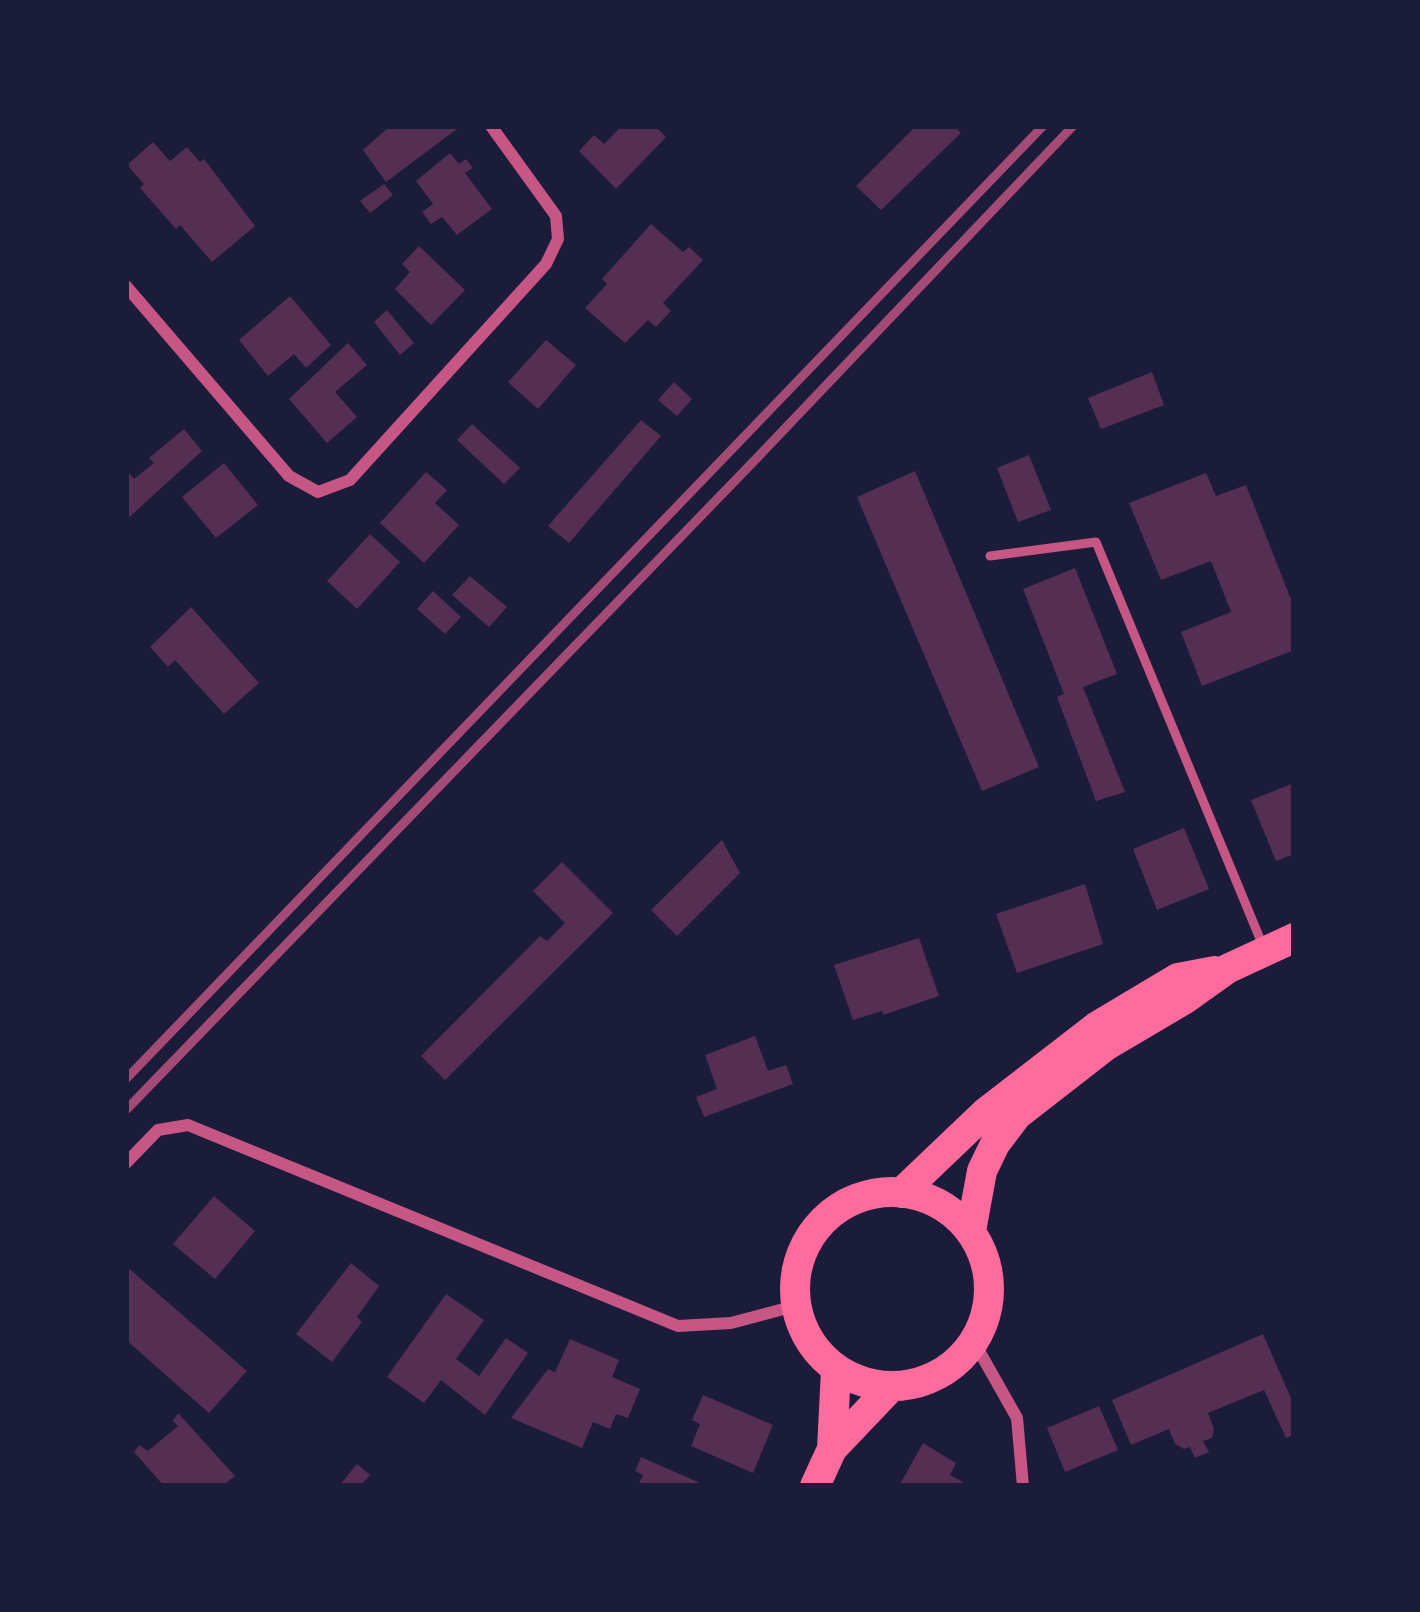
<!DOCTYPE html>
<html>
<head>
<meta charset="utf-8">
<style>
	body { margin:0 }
	#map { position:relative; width:1420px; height:1612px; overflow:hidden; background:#1b1b3a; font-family:"Exo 2",sans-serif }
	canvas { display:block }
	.frame { position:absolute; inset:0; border:129px solid #1b1b3a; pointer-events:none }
</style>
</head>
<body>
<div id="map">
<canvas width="1420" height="1612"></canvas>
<div class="frame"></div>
</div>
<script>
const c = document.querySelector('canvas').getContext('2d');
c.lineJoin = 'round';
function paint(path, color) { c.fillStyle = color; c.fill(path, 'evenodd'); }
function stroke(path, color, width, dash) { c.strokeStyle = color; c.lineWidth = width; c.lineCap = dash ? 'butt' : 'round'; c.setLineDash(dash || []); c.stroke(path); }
const building = new Path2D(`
	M390 126H455L457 129 386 182 363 150Z
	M622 126H655L666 137 616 189 579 151 594 135 604 144Z
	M916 126H954L961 133 881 210 856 186Z
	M153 142 170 161 187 147 200 162 204 159 255 226 212 262 180 225 176 229 140 188 144 184 127 165Z
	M450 153 459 164 466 159 473 168 465 173 492 209 457 235 442 217 431 224 422 212 433 204 416 181Z
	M384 184 393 195 370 213 360 201Z
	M651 224 683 252 689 247 703 260 663 303 671 311 656 327 648 320 625 343 585 308 607 284 602 279Z
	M419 246 465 290 431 325 395 289 410 272 402 264Z
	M290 296 331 345 306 368 294 354 268 376 239 340Z
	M387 310 414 343 400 355 374 322Z
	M546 340 576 365 538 409 508 382Z
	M348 343 367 365 335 392 357 417 327 443 289 399Z
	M1152 372 1164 405 1101 429 1088 398Z
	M674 382 692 399 677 416 658 400Z
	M641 420 661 436 569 543 548 526Z
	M472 424 520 468 504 484 457 440Z
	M184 429 202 451 126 520V470L134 479 154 463 149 458Z
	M1029 455 1051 510 1018 522 997 468Z
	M224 463 258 505 216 538 182 497Z
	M915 471 1039 767 982 791 857 497Z
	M426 472 447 490 435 503 459 525 424 563 380 523Z
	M1206 473 1216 496 1246 485 1294 607V650L1202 686 1181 632 1231 612 1211 561 1161 580 1129 503Z
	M370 534 400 562 357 609 327 581Z
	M1075 568 1117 674 1083 687 1125 792 1096 801 1057 697 1064 694 1023 589Z
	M470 576 507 607 489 627 452 595Z
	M433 591 461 617 445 634 417 609Z
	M191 607 259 683 224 714 175 660 168 667 150 647Z
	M1294 783V854L1276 861 1251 800Z
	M1184 828 1209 889 1157 910 1133 849Z
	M722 840 740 873 677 936 651 910Z
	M562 862 613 913 445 1080 421 1056 540 936 547 941 565 923 533 891Z
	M1085 884 1103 944 1017 973 996 914Z
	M919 938 939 996 883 1015 882 1011 853 1020 834 965Z
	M755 1036 768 1071 786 1065 793 1084 704 1117 696 1097 717 1089 705 1055Z
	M214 1196 255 1231 215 1279 173 1244Z
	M351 1263 379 1286 357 1317 362 1322 332 1362 296 1334Z
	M126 1266 247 1371 209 1413 126 1340Z
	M446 1294 484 1320 456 1359 479 1376 506 1338 528 1353 485 1415 441 1380 424 1403 387 1377Z
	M1263 1334 1294 1405V1435L1286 1438 1264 1390 1208 1413 1214 1429 1212 1438 1203 1441 1209 1452 1195 1458 1190 1447 1184 1449 1175 1444 1169 1429 1131 1445 1112 1400Z
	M570 1339 619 1360 612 1377 640 1389 628 1418 616 1414 610 1429 593 1422 582 1448 511 1418 548 1369 555 1372Z
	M703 1395 773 1425 753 1473 691 1446 700 1424 692 1420Z
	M1099 1406 1118 1450 1065 1472 1047 1428Z
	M178 1413 235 1476 222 1486H164L134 1452 139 1445 148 1451 178 1426 173 1421Z
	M923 1443 956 1463 950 1475 963 1482 961 1486H899Z
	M641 1457 707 1486H638L643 1475 635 1471Z
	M357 1464 370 1475 360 1486H339Z`);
const service = new Path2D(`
	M990 556 1096 542 1263 946`);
const minor = new Path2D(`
	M126 286 289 476 318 492 350 480 546 264 558 239 556 216 491 126
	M126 1163 158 1130 188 1125 678 1326 731 1323 795 1306
	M974 1342 1017 1418 1023 1486`);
const primary = new Path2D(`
	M795 1289a97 97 0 1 1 194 0a97 97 0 1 1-194 0Z
	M901 1193 986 1112 1096 1027 1178 978 1215 971
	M971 1231 982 1171 995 1144 1017 1115 1107 1045 1185 999 1227 969 1294 938
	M832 1449 836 1370
	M815 1486 832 1449 891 1387`);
const rail = new Path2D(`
	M126 1079 1043 126
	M126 1110 755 460 1073 126`);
paint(building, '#542f53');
stroke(service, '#c65784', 9);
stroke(minor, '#c65784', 12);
stroke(primary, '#ff6b9d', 30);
stroke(rail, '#a44b75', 9);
</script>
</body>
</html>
